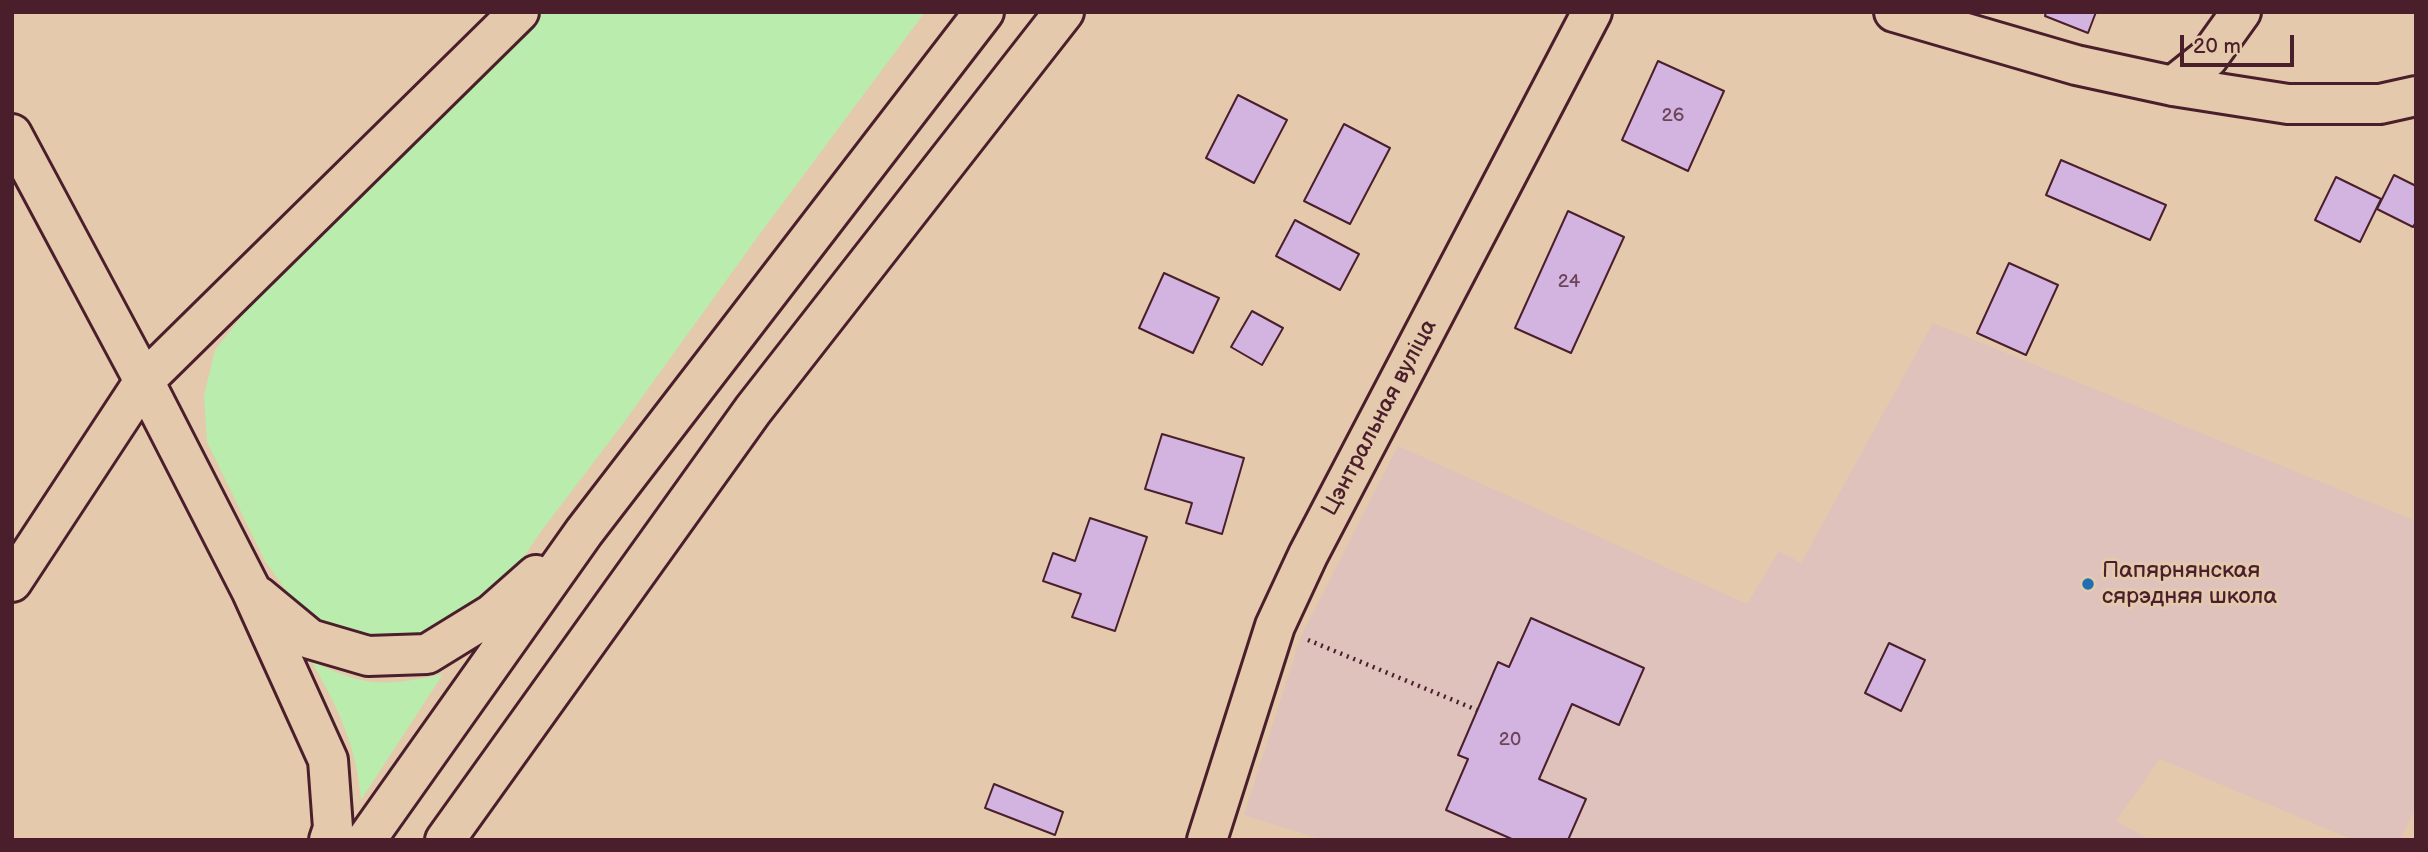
<!DOCTYPE html>
<html>
<head>
<meta charset="utf-8">
<style>
	body { margin:0 }
	#map { position:relative; width:2428px; height:852px; overflow:hidden; background:#e4c9ac; font-family:"Balsamiq Sans",sans-serif }
	canvas { display:block }
	.frame { position:absolute; inset:0; border:14px solid #4a1f2b; pointer-events:none }
	.scale { position:absolute; left:2180px; top:35px; width:114px; height:32px; box-sizing:border-box; border:4px solid #4a1f2b; border-top:0; padding-left:9px; font-size:21px; line-height:24px; white-space:nowrap; color:#4a1f2b; -webkit-text-stroke:5px #e4c9ac; paint-order:stroke }
</style>
</head>
<body>
<div id="map">
<canvas width="2428" height="852"></canvas>
<div class="frame"></div>
<div class="scale">20 m</div>
</div>
<script>
const c = document.querySelector('canvas').getContext('2d');
c.lineJoin = 'round';
function paint(path, color) { c.fillStyle = color; c.fill(path, 'evenodd'); }
function stroke(path, color, width, dash) { c.strokeStyle = color; c.lineWidth = width; c.lineCap = dash ? 'butt' : 'round'; c.setLineDash(dash || []); c.stroke(path); }
function drawText(font, color, halo, rows, align = 'center') {
  c.font = font + ' "Balsamiq Sans",sans-serif'; c.lineWidth = 6; c.setLineDash([]); c.textBaseline = 'middle'; c.strokeStyle = halo; c.fillStyle = color; for (const [text, x, y, turn = 0] of rows) {
    c.save(); c.translate(x, y); c.rotate((+turn || 0) * Math.PI / 180); c.textAlign = isNaN(turn) ? turn : align; if (halo) c.strokeText(text, 0, 0); c.fillText(text, 0, 0); c.restore();
  }
}
const built = new Path2D(`
	M1933 323 2416 521V807L2400 840H2354L2160 759 2116 821 2151 840H1324L1244 815 1301 636 1398 446 1747 604 1779 551 1801 563Z`);
const green = new Path2D(`
	M537 12H925L759 235 622 425 542 530 501 590 430 637 363 639 327 623 293 600 265 561 207 442 204 396 215 350 245 312Z
	M312 662C368 687 384 687 443 674L361 800C357 748 338 707 312 662Z`);
const building = new Path2D(`
	M2046 12H2096L2088 33 2045 16Z
	M1658 61 1724 91 1688 171 1622 140Z
	M1238 95 1287 120 1254 183 1206 158Z
	M1344 124 1390 148 1350 224 1304 201Z
	M2061 160 2166 205 2150 240 2046 195Z
	M2394 175 2416 186V222L2413 227 2377 209Z
	M2336 177 2381 199 2360 242 2315 220Z
	M1568 211 1624 237 1571 353 1515 328Z
	M1295 220 1359 254 1340 290 1276 256Z
	M2009 263 2058 285 2026 355 1977 333Z
	M1164 273 1219 298 1193 353 1139 328Z
	M1252 311 1283 328 1262 365 1231 347Z
	M1162 434 1244 458 1222 534 1186 523 1192 503 1145 489Z
	M1090 518 1147 537 1115 631 1072 617 1081 594 1043 581 1053 553 1075 561Z
	M1531 618 1644 668 1619 725 1572 704 1539 779 1586 799 1568 840H1514L1446 810 1468 759 1458 755 1498 662 1509 667Z
	M1889 643 1925 660 1901 711 1865 693Z
	M994 784 1063 812 1055 835 985 808Z`);
const path = new Path2D(`
	M1308 640 1477 710`);
const minor = new Path2D(`
	M1894 12 2076 65 2173 86 2288 104H2380L2416 96
	M2173 86 2208 58 2241 12
	M12 134 144 381 519 12
	M1207 840 1275 626 1308 555 1592 12`);
const highway = new Path2D(`
	M12 582 144 381 251 590 328 760 333 828 329 840
	M258 596 310 639 368 656 427 654 492 614 536 575
	M366 840 584 532 984 12
	M445 840 753 410 1064 12`);
const markers = [
	[2088,584,7,"#1f6fb2"]
];
const numberNames = [
	["26",1673,116],
	["24",1569,282],
	["20",1510,740]
];
const streetNames = [
	["Цэнтральная вуліца",1380,418,-62]
];
const poiNames = [
	["Папярнянская",2102,571],
	["сярэдняя школа",2102,597]
];
paint(built, '#dfc2bc');
paint(green, '#baecad');
paint(building, '#d3b3e0');
stroke(building, '#4a1f2b', 2);
stroke(minor, '#4a1f2b', 44);
stroke(highway, '#4a1f2b', 44);
stroke(path, '#4a1f2b', 4.5, [2, 5]);
stroke(minor, '#e4c9ac', 38);
stroke(highway, '#e4c9ac', 38);
for (const [x, y, r, color] of markers) { const dot = new Path2D(); dot.arc(x, y, r, 0, 2 * Math.PI); c.fillStyle = color; c.fill(dot); stroke(dot, '#e4c9ac', 2.5); }
drawText('19px', '#6c4458', null, numberNames);
drawText('23px', '#4a1f2b', '#e4c9ac', streetNames);
drawText('23px', '#4a1f2b', '#e4c9ac', poiNames, 'left');
</script>
</body>
</html>
